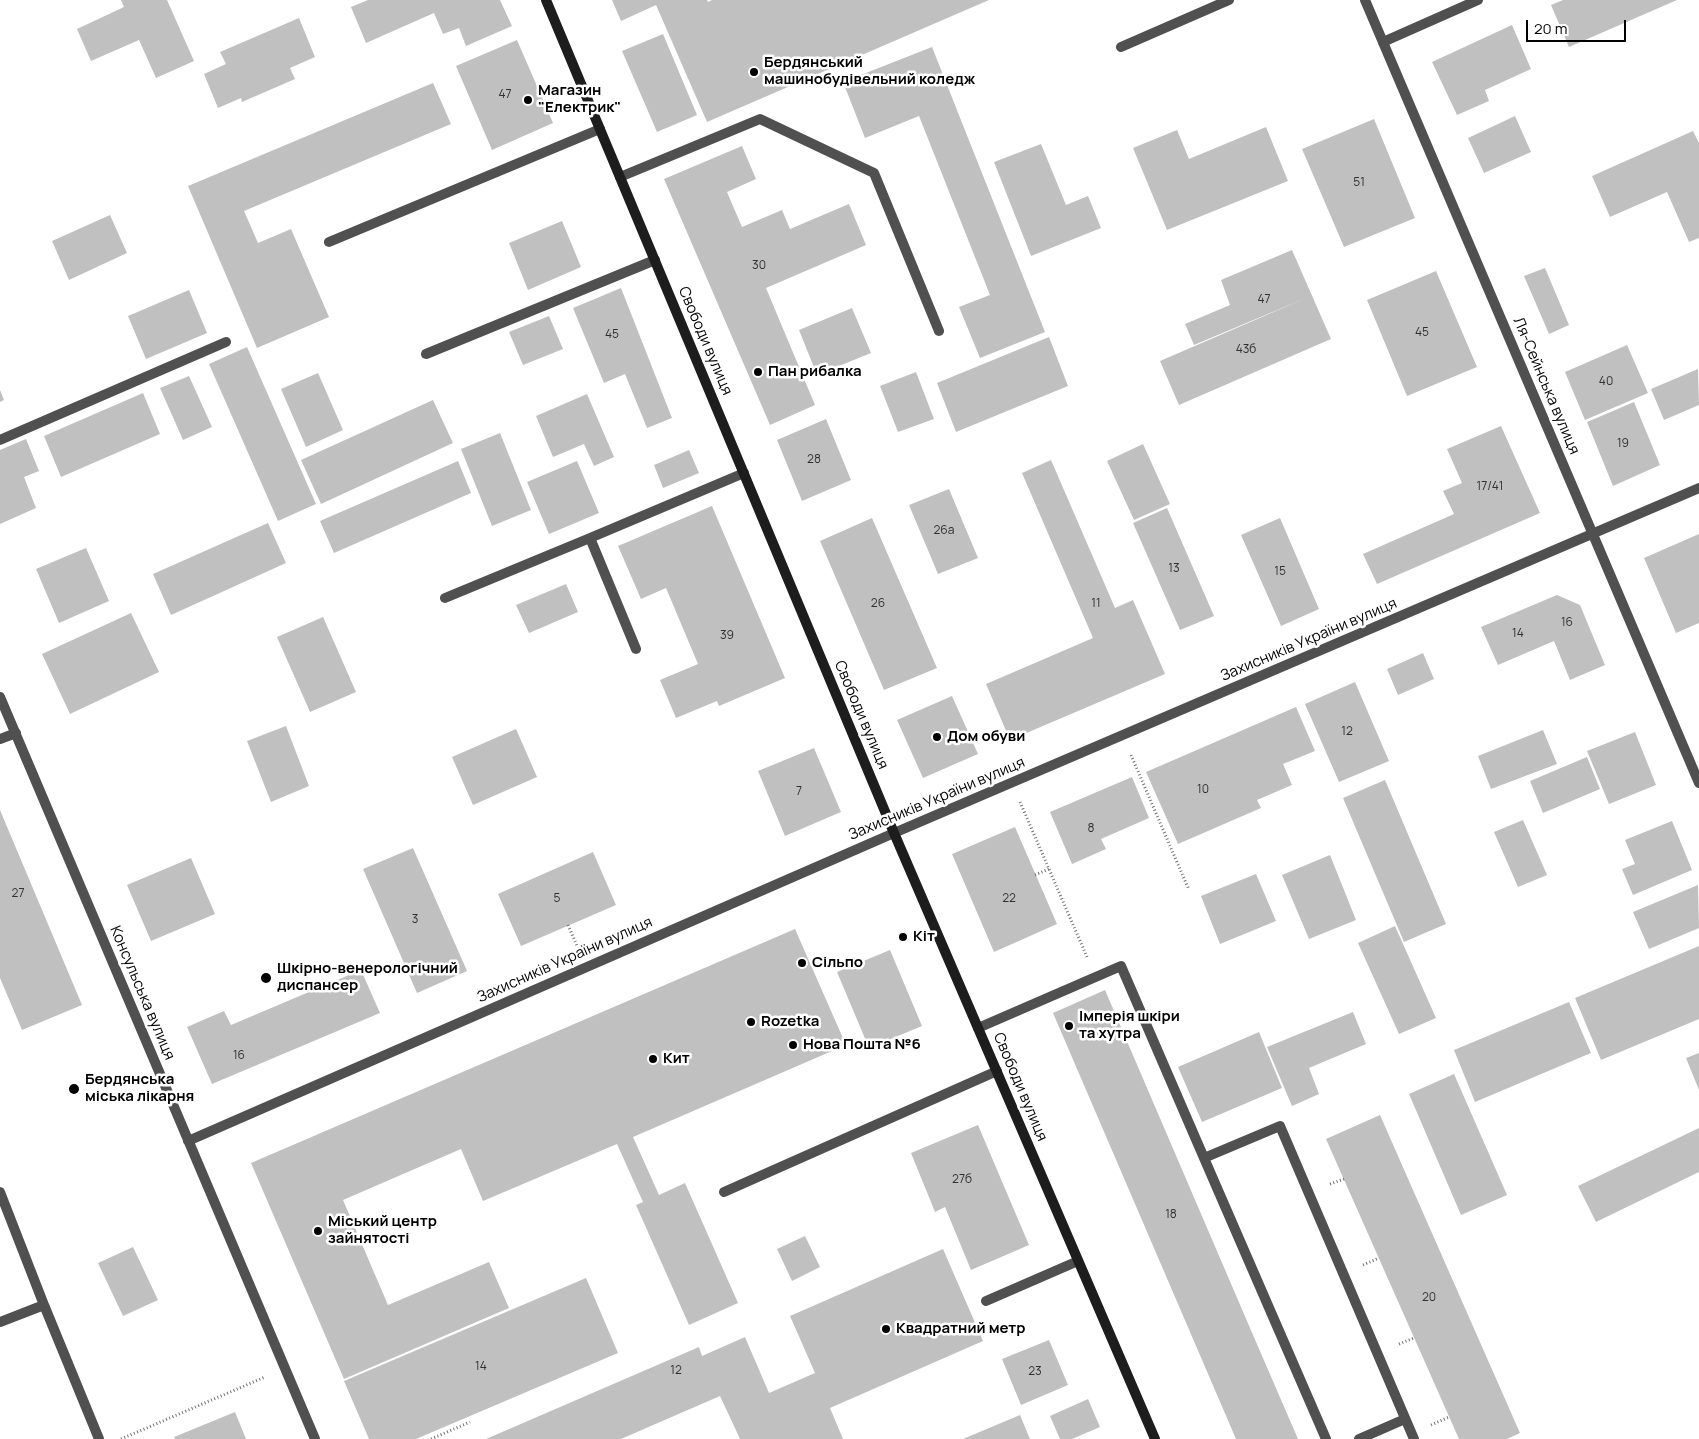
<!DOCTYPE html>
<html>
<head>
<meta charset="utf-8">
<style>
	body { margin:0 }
	#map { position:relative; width:1699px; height:1439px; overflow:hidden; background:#fff; font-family:Manrope,sans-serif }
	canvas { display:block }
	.scale { position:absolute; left:1526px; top:20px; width:100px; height:22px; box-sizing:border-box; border:2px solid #000; border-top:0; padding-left:6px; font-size:15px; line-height:18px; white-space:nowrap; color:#000; -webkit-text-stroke:4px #fff; paint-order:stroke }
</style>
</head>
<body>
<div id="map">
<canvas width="1699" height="1439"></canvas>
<div class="scale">20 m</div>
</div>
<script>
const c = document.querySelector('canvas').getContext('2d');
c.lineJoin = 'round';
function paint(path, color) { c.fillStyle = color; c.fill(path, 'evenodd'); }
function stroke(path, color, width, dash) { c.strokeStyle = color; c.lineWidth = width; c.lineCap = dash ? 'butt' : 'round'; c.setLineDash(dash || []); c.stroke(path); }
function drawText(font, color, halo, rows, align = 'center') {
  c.font = font + ' Manrope,sans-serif'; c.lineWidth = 5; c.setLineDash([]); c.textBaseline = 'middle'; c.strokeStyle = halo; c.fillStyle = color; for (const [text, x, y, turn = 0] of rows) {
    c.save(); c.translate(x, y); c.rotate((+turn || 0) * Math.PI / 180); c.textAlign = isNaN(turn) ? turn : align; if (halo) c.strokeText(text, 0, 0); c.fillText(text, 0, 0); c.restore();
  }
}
const building = new Path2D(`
	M121 0H167L194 61 156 78 139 40 91 61 77 29 124 7Z
	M368 0H500L512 26 466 46 459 28 443 34 434 13 366 43 351 7Z
	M612 0H707L708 2 712 0H989L707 122 656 5 621 21Z
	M1563 0H1677L1569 47 1551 5Z
	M299 18 315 57 290 68 295 79 242 102 241 98 218 108 204 74 226 64 220 52Z
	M1512 25 1531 69 1485 90 1489 101 1457 115 1432 62Z
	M663 34 697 115 657 132 622 51Z
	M517 40 553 123 492 150 456 66Z
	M932 47 1045 332 980 358 959 307 990 295 919 116 865 138 843 82Z
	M433 83 451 124 244 211 258 243 291 229 329 317 257 348 188 186Z
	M1515 116 1531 152 1484 173 1468 138Z
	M1374 119 1415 218 1344 247 1302 149Z
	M1266 127 1288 181 1167 230 1133 148 1177 130 1189 159Z
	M1693 131 1699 143V238L1689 242 1667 192 1610 217 1592 176Z
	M1041 144 1066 205 1088 196 1101 228 1031 256 994 162Z
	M742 146 756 179 727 192 742 227 782 210 790 229 849 204 866 245 766 288 815 405 770 425 664 179Z
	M110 215 127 253 69 280 52 241Z
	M562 221 581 267 528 290 509 243Z
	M1292 250 1331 339 1179 405 1160 361 1306 298 1194 345 1185 324 1230 305 1221 280Z
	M1545 268 1569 325 1549 334 1524 276Z
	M1436 271 1477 367 1407 396 1367 300Z
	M621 288 672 418 647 428 625 374 604 383 573 308Z
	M189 290 207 333 146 359 128 316Z
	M852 308 871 353 817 375 799 330Z
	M549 316 563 349 523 365 509 332Z
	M1049 337 1068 386 956 432 937 383Z
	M1627 345 1648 393 1585 420 1565 372Z
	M247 347 316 504 278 521 209 364Z
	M1698 369 1699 405 1664 420 1651 389Z
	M916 372 934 419 898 432 880 386Z
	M318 373 343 430 306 447 281 389Z
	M189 376 212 427 183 440 160 388Z
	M0 390 4 400 0 402Z
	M143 393 160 434 61 477 44 436Z
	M587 394 614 457 594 466 584 444 553 457 536 416Z
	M433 400 453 443 321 504 301 460Z
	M1634 402 1660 465 1613 486 1587 422Z
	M826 419 851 480 802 501 777 440Z
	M1501 426 1540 513 1377 584 1363 554 1454 514 1443 491 1462 483 1447 449Z
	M500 433 531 510 492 526 461 449Z
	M26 439 39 471 24 477 36 508 0 524V450Z
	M1143 444 1170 504 1134 520 1107 461Z
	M689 450 699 473 663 488 654 465Z
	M1051 460 1115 608 1133 600 1165 674 1010 740 986 684 1093 638 1022 473Z
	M458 461 471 493 334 553 320 521Z
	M577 461 599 513 549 534 527 482Z
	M949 489 978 558 938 574 909 505Z
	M712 506 785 678 719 706 717 701 676 718 660 680 698 664 666 588 641 599 618 546Z
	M1167 508 1214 616 1180 630 1133 523Z
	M872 518 937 668 884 690 820 541Z
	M1280 518 1319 609 1281 626 1241 535Z
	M268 523 286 563 171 615 153 574Z
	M1699 534V623L1676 633 1644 558Z
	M86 548 109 601 59 623 36 569Z
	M566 584 578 612 529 633 516 605Z
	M1557 595 1580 605 1605 665 1570 680 1554 641 1498 665 1481 627Z
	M131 613 159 672 70 714 42 654Z
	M323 617 356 692 310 712 277 637Z
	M1423 653 1434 679 1398 695 1387 669Z
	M1355 682 1389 761 1339 782 1305 704Z
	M952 696 978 754 923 778 897 720Z
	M1296 707 1315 751 1283 764 1292 785 1257 800 1261 808 1178 844 1146 772Z
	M286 726 309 786 271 802 247 741Z
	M516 729 537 777 473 805 452 757Z
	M1543 730 1557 764 1491 789 1478 756Z
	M1635 732 1656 785 1609 804 1587 751Z
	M814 748 841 812 785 836 758 771Z
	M1587 757 1600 789 1543 813 1530 781Z
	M1132 777 1149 818 1101 839 1106 849 1072 864 1050 812Z
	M1385 780 1446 924 1404 942 1343 798Z
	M0 810 82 1005 22 1030 0 978Z
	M1523 820 1547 875 1518 887 1494 832Z
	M1672 821 1692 870 1633 895 1622 869 1635 864 1625 840Z
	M1015 827 1057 924 994 952 952 854Z
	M413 848 467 971 417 993 363 869Z
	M593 852 616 905 521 946 498 894Z
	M1330 855 1356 920 1309 939 1282 875Z
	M191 858 215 914 151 941 127 885Z
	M1256 874 1276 921 1220 944 1201 896Z
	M1698 885 1699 928 1649 949 1633 912Z
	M1395 926 1436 1018 1399 1034 1358 943Z
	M795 929 846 1045 633 1137 659 1195 685 1183 738 1303 689 1325 636 1205 643 1202 617 1144 483 1201 461 1149 343 1200 388 1305 489 1262 509 1308 344 1379 251 1163Z
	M1699 946V1019L1601 1060 1575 998Z
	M890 950 922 1026 869 1048 837 972Z
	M361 970 380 1013 212 1084 187 1027 224 1011 231 1025Z
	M1105 990 1250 1328 1298 1439H1236L1053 1013Z
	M1569 1002 1591 1053 1475 1102 1454 1050Z
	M1353 1012 1366 1044 1309 1068 1319 1094 1292 1106 1267 1047Z
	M1259 1032 1282 1088 1202 1122 1178 1067Z
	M1699 1053V1090L1686 1058Z
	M1454 1074 1507 1195 1461 1215 1409 1094Z
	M1380 1115 1520 1433 1507 1439H1459L1326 1139Z
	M978 1125 1029 1245 971 1270 945 1207 935 1212 911 1153Z
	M1699 1128V1172L1596 1222 1578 1186Z
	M805 1236 820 1267 792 1281 777 1249Z
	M133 1247 158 1300 123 1316 98 1263Z
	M943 1249 983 1341 830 1408 843 1439H740L720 1396 621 1439H486L699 1347 702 1356 745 1337 769 1393 815 1373 790 1316Z
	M586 1278 618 1353 416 1439H369L344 1381Z
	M1049 1340 1068 1385 1021 1405 1002 1359Z
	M1088 1399 1100 1427 1072 1439H1060L1050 1416Z
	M235 1412 246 1439H175L174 1437Z
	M1020 1415 1030 1439H963Z`);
const path = new Path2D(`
	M1131 755 1189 890
	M1020 802 1087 957
	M1035 875 1049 869
	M568 925 578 948
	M1330 1184 1344 1179
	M1363 1265 1379 1258
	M1399 1344 1414 1338
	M1431 1425 1449 1417
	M121 1439 265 1377
	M431 1439 470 1422`);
const lane = new Path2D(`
	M1383 42 1478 0
	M1121 47 1229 0
	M620 177 760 119 874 173 939 331
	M329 242 600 129
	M426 354 655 260
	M0 440 226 342
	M445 598 590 538
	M636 649 590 538 744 473
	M0 739 16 733
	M978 1028 1121 966 1204 1158
	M0 1192 44 1305 0 1322
	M724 1192 997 1071
	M986 1301 1078 1261
	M44 1305 99 1439
	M1326 1439 1204 1158 1280 1126 1414 1439
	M1359 1439 1405 1419`);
const street = new Path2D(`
	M1365 0 1699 783
	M0 697 315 1439
	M188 1141 894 833 1699 488`);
const secondary = new Path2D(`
	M546 0 894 833 1155 1439`);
const markers = [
	[754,72,5,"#000"],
	[528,100,5,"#000"],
	[758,372,5,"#000"],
	[937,737,5,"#000"],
	[903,937,5,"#000"],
	[802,963,5,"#000"],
	[266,978,6,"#000"],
	[751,1022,5,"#000"],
	[1069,1026,5,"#000"],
	[793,1045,5,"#000"],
	[653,1059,5,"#000"],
	[74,1089,6,"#000"],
	[318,1231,5,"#000"],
	[886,1329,5,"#000"]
];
const numberNames = [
	["47",505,95],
	["51",1359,183],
	["30",759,266],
	["47",1264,300],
	["45",1422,333],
	["45",612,335],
	["43б",1246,350],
	["40",1606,382],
	["19",1623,444],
	["28",814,460],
	["17/41",1490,487],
	["26а",944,531],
	["13",1174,569],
	["15",1280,572],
	["26",878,604],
	["11",1096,604],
	["16",1567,623],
	["14",1518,634],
	["39",727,636],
	["12",1347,732],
	["10",1203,790],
	["7",799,792],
	["8",1091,829],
	["27",18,894],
	["5",557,899],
	["22",1009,899],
	["3",415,920],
	["16",239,1056],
	["27б",962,1180],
	["18",1171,1215],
	["20",1429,1298],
	["14",481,1367],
	["12",676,1371],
	["23",1035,1372]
];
const poiNames = [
	["Бердянський",764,63],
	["машинобудівельний коледж",764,80],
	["Магазин",538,91],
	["\"Електрик\"",538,108],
	["Пан рибалка",768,372],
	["Дом обуви",947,737],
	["Кіт",913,937],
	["Сільпо",812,963],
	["Шкірно-венерологічний",277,969],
	["диспансер",277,986],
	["Імперія шкіри",1079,1017],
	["та хутра",1079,1034],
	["Rozetka",761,1022],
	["Нова Пошта №6",803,1045],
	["Кит",663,1059],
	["Бердянська",85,1080],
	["міська лікарня",85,1097],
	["Міський центр",328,1222],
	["зайнятості",328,1239],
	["Квадратний метр",896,1329]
];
const streetNames = [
	["Свободи вулиця",705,341,67],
	["Ля-Сейнська вулиця",1546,386,67],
	["Захисників України вулиця",1309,640,-23],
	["Свободи вулиця",861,715,67],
	["Захисників України вулиця",937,799,-23],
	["Захисників України вулиця",565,960,-24],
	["Консульська вулиця",142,993,67],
	["Свободи вулиця",1020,1087,67]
];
paint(building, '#c0c0c0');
stroke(path, '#727272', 3, [1, 2.5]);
stroke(lane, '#505050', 10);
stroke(street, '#505050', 10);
stroke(secondary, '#1d1d1d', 10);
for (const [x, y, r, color] of markers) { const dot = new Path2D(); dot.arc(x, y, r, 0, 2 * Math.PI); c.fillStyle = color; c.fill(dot); stroke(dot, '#fff', 2); }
drawText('12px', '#303030', null, numberNames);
drawText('bold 15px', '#000', '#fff', poiNames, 'left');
drawText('15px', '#000', '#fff', streetNames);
</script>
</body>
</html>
